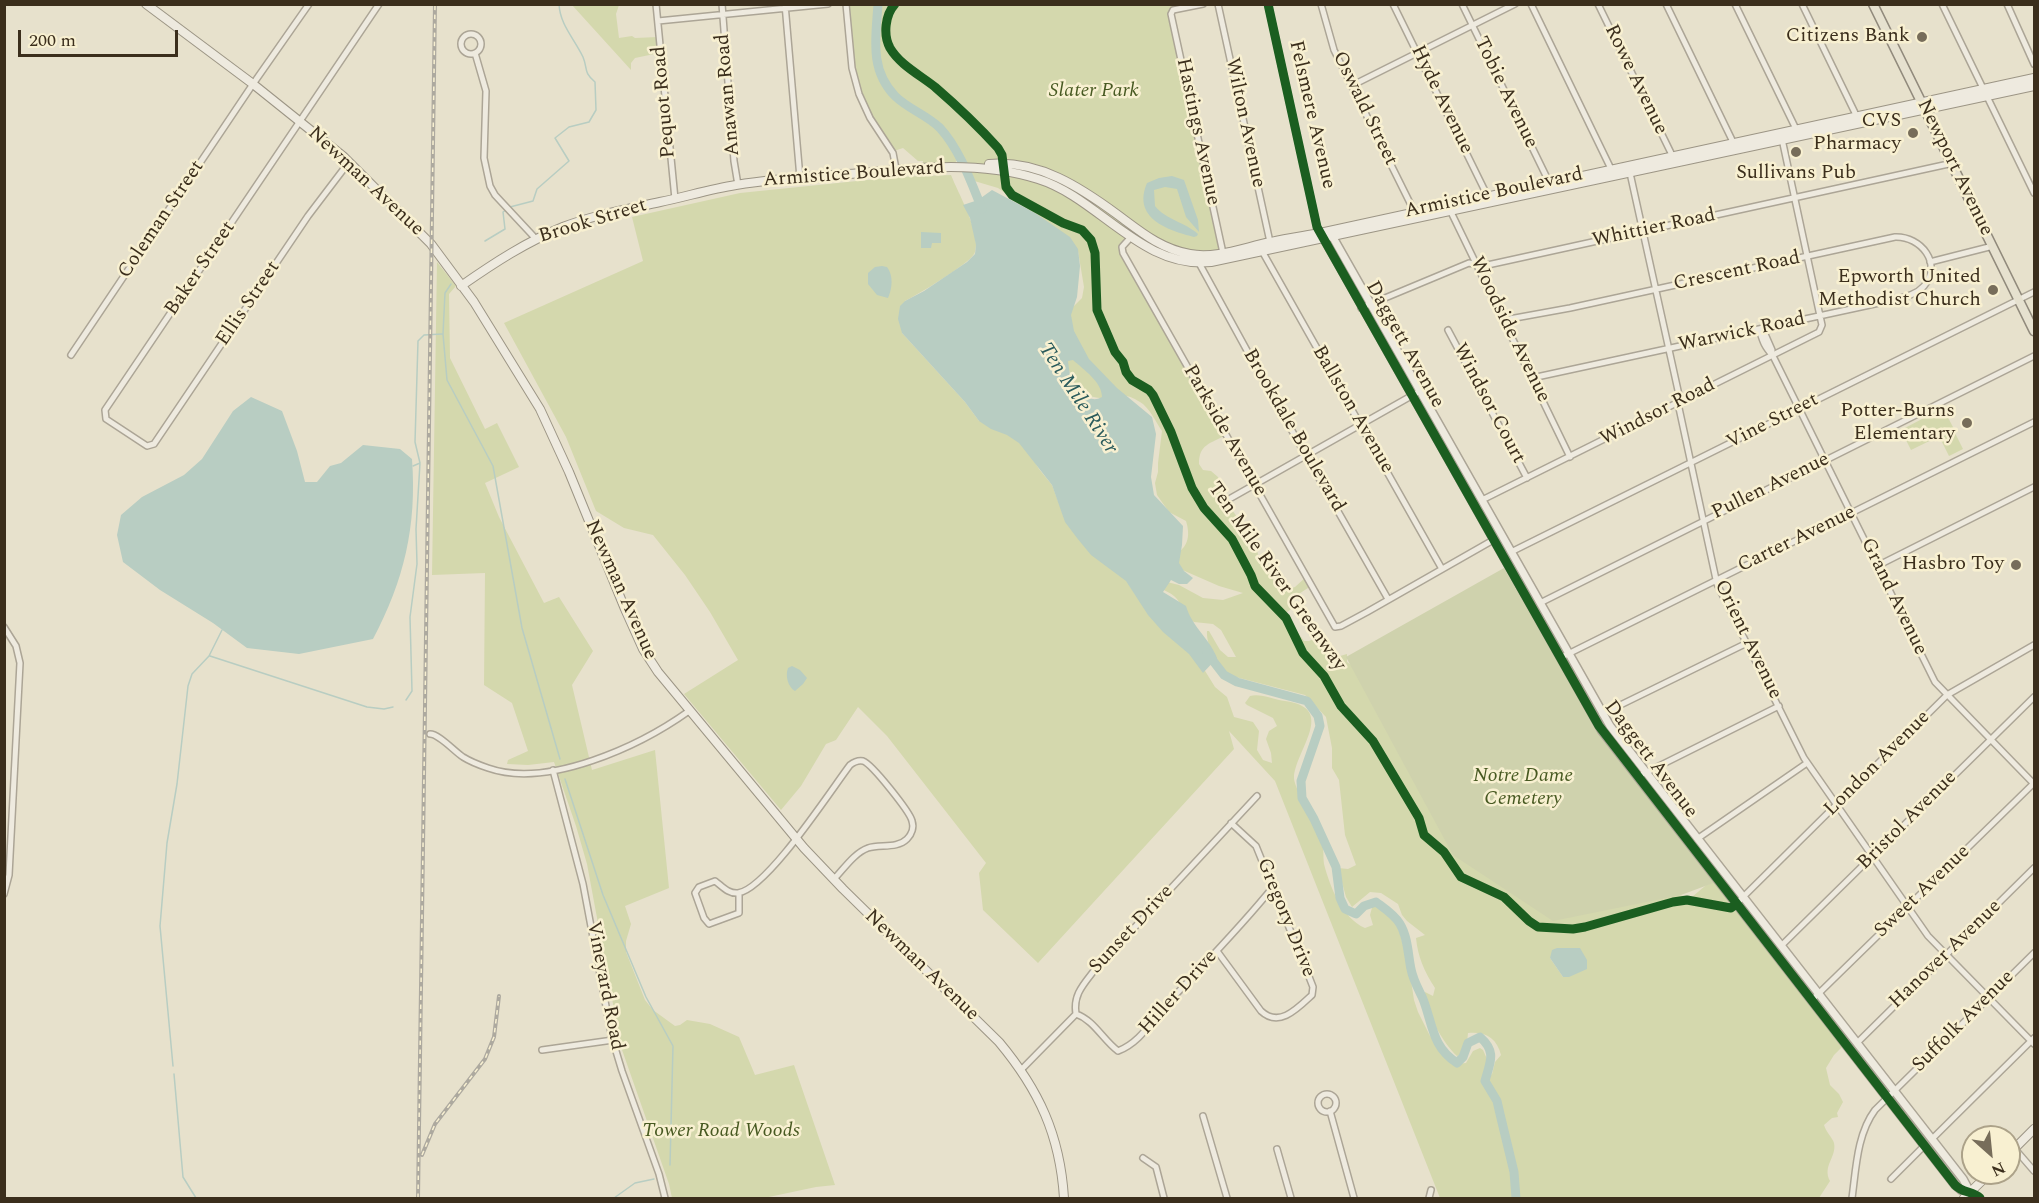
<!DOCTYPE html>
<html>
<head>
<meta charset="utf-8">
<style>
	body { margin:0 }
	#map { position:relative; width:2039px; height:1203px; overflow:hidden; background:#e7e1cc; font-family:Spectral,serif }
	canvas { display:block }
	.frame { position:absolute; inset:0; border:6px solid #3b2e1c; pointer-events:none }
	.north { position:absolute; left:1961px; top:1125px; width:60px; height:60px; box-sizing:border-box; background:#f8f0d1; border:2px solid #aca289; border-radius:50%; rotate:153deg; font-size:16px; font-weight:700; line-height:24px; text-align:center; color:#3b2e1c }
	.north::after { content:''; display:block; margin:auto; width:21px; height:27px; background:#776d5a; clip-path:polygon(50% 0,100% 100%,50% 72%,0 100%) }
	.scale { position:absolute; left:18px; top:30px; width:160px; height:27px; box-sizing:border-box; border:3px solid #3b2e1c; border-top:0; padding-left:8px; font-size:18px; line-height:21px; white-space:nowrap; color:#3b2e1c; -webkit-text-stroke:4px #f8f0d1; paint-order:stroke }
</style>
</head>
<body>
<div id="map">
<canvas width="2039" height="1203"></canvas>
<div class="frame"></div>
<div class="north">N</div>
<div class="scale">200 m</div>
</div>
<script>
const c = document.querySelector('canvas').getContext('2d');
c.lineJoin = 'round';
function paint(path, color) { c.fillStyle = color; c.fill(path, 'evenodd'); }
function stroke(path, color, width, dash) { c.strokeStyle = color; c.lineWidth = width; c.lineCap = dash ? 'butt' : 'round'; c.setLineDash(dash || []); c.stroke(path); }
function drawText(font, color, halo, rows, align = 'center') {
  c.font = font + ' Spectral,serif'; c.lineWidth = 5; c.setLineDash([]); c.textBaseline = 'middle'; c.strokeStyle = halo; c.fillStyle = color; for (const [text, x, y, turn = 0] of rows) {
    c.save(); c.translate(x, y); c.rotate((+turn || 0) * Math.PI / 180); c.textAlign = isNaN(turn) ? turn : align; if (halo) c.strokeText(text, 0, 0); c.fillText(text, 0, 0); c.restore();
  }
}
const green = new Path2D(`
	M572 5H619L616 14 619 38 632 36 635 38 658 37 659 53 635 58 631 63V70Z
	M846 5H1196L1170 11 1189 109 1221 250C1189 255 1168 244 1140 229L1130 237 1122 250 1226 435C1210 444 1199 444 1199 464L1203 470 1211 471 1218 477 1232 510 1241 522 1243 531 1248 534 1250 543 1256 548 1260 560C1269 566 1270 575 1276 585 1278 587 1281 589 1284 591L1295 587 1306 577 1311 586 1291 599V609L1286 613 1288 623 1293 626 1304 641H1309L1325 634 1332 649 1340 656 1347 654V662L1671 894 1692 897 1705 886 1717 879 1845 1044 1834 1055 1826 1068 1830 1085 1839 1094 1843 1102 1837 1113 1838 1117 1832 1118 1824 1125C1826 1132 1832 1137 1834 1143 1837 1157 1822 1166 1830 1181L1819 1198H1440L1275 781 1229 731 1234 749 1038 963 983 910 979 873 986 863 887 736 858 707 836 740 826 744 801 786 781 810 684 694 738 660 710 612 685 575 653 535 624 528 596 511 566 437 504 323 643 261 632 217 740 193 896 177 951 175C959 195 976 224 976 245 976 246 975 254 974 254 969 264 917 295 905 301L902 333 965 402 979 421 1005 412 1039 469 1052 485 1058 501 1107 548 1135 594 1202 666 1215 687 1227 697 1234 717 1253 722 1259 731 1257 750 1263 760 1272 763 1271 753 1266 739 1269 731 1277 726 1273 718 1247 705 1245 703 1250 696C1261 693 1274 700 1285 701 1338 708 1295 750 1294 778 1294 782 1297 788 1298 791 1304 808 1318 827 1322 841 1324 848 1323 856 1324 864 1330 887 1342 918 1365 928L1373 925 1370 915 1373 904 1382 906 1390 913 1397 923 1409 967 1414 1000 1418 1012 1430 1036 1438 1041 1449 1061 1456 1064 1466 1063 1473 1051 1480 1048 1483 1050 1487 1059 1484 1071 1487 1078 1492 1074 1495 1062 1501 1055C1497 1038 1485 1031 1468 1033L1466 1052 1457 1056C1443 1043 1430 1017 1422 999L1425 992 1433 996 1435 988C1424 971 1418 957 1416 938L1425 935 1407 921 1402 915 1398 904 1381 893 1370 892 1352 907 1346 897 1338 868 1348 869 1356 865 1345 835 1339 780 1332 768V748L1326 717 1305 695 1228 675C1217 665 1206 645 1207 631H1209L1220 650 1228 657H1236L1221 630 1213 624 1194 622 1182 615C1181 594 1169 593 1152 585L1167 582 1179 585 1203 598 1223 600 1243 593 1219 586 1171 565 1177 553C1189 546 1190 534 1186 521L1169 512 1157 495 1155 483 1158 472V463L1162 431C1156 422 1149 407 1140 402 1122 390 1118 399 1100 398 1060 394 1066 342 1066 314L1082 298 1084 287 1078 251 1069 237 1050 228 1036 215 998 188 971 180 966 173V161H956L954 167H923V161H918L903 148 894 151 879 134 855 81ZM1580 948 1563 977 1550 958Z
	M437 262 456 286 449 294 450 358 485 429 497 423 519 467 485 483 499 517 544 603 559 597 593 651 572 685 592 770 655 750 669 888 625 906 631 924 626 941V952L645 1000 653 1010 675 1026 680 1025 687 1020 710 1024 739 1037 755 1075 794 1065 835 1185 816 1187 764 1198H672L669 1184 621 1047 587 864 576 826 554 762 528 765 507 764 508 760 528 751 512 703 484 685 485 573 432 575Z
	M1943 408 1954 429 1911 450 1901 430Z
	M1954 431 1963 449 1949 456 1940 438Z`);
const cemetery = new Path2D(`
	M1504 568 1602 739 1716 882 1681 895 1553 921 1453 855 1346 657Z`);
const water = new Path2D(`
	M1172 176 1184 180 1198 220 1199 232 1186 217 1177 189 1165 187 1154 190 1155 206C1166 220 1185 222 1198 234L1197 236 1194 237C1167 230 1132 218 1147 183L1159 178Z
	M992 190 1035 213 1070 237 1078 249 1080 266 1077 297 1071 315 1074 331 1089 359 1117 388 1152 417 1156 434 1151 477 1154 495 1183 526 1182 545 1179 563 1184 571 1193 578 1187 584H1179L1171 580 1163 592 1186 606C1192 627 1210 639 1217 658L1203 673 1189 654 1163 632 1148 615 1126 581 1091 555 1077 538 1065 522 1052 485 1019 443 1007 435 991 429 979 421 965 402 902 333 898 319 900 306 905 301 924 291 967 262 975 254 976 245 970 218 963 205 978 200ZM1073 360C1084 370 1102 382 1102 397 1096 400 1093 400 1088 397 1072 391 1070 377 1068 361Z
	M921 232 941 233V243H932L931 248H921Z
	M882 266 887 267C894 276 892 289 888 298L877 295 868 284V273L875 267Z
	M251 397 282 411 297 451 305 482H317L330 466 341 463 363 445 400 449 412 459C417 526 404 581 373 639L299 654 247 648 213 623 160 590 123 562 117 535 121 515 142 497 184 475 202 459 233 411Z
	M792 666 800 670 807 678 803 684 795 691C788 687 785 676 788 668Z
	M1557 948H1580L1587 960V969L1569 977H1563L1550 958 1552 950Z`);
const stream = new Path2D(`
	M510 207 533 201 537 189 569 161 555 138 569 127 589 122 596 110 595 82C583 72 588 69 583 57 574 38 560 25 559 4
	M485 241 505 229 503 212 506 210
	M451 284 445 293 443 334 447 380 493 466 522 628 560 759
	M413 466 420 463
	M210 656 367 707 384 709 393 707
	M406 700 412 691 410 617 417 564 416 529 420 463 415 442 418 341 424 335 442 334
	M565 779 603 895 646 997 673 1046 670 1165
	M173 1066 160 926 167 843 177 784 188 686 192 674 209 656 222 630
	M174 1074 183 1177 196 1198
	M614 1198 635 1183 654 1179`);
const river = new Path2D(`
	M878 4C876 37 869 69 895 96 908 109 927 115 940 128 960 150 971 182 982 209
	M1207 653 1224 675 1237 682 1307 701 1318 716 1320 726 1301 781 1302 798 1314 819 1336 867 1340 898 1345 909 1356 914 1364 906 1376 902C1384 908 1395 915 1400 924 1408 937 1408 955 1411 969 1413 980 1419 990 1423 999 1433 1025 1432 1047 1457 1063L1463 1057 1468 1043 1480 1037C1497 1052 1490 1062 1485 1081L1497 1101 1500 1114 1514 1172 1516 1198`);
const minor = new Path2D(`
	M656 4 675 199
	M722 4 734 161 738 185
	M785 4 800 178
	M846 4 852 68 859 94 870 118 893 153 896 169
	M1203 4 1173 10 1171 14 1223 253
	M1218 4 1270 242
	M1268 4 1317 227 1320 233
	M1321 4 1334 50 1414 211
	M1393 4 1487 195
	M1462 4 1549 182
	M1531 4 1613 173
	M1598 4 1672 155
	M1666 4 1733 142
	M1735 4 1796 129
	M1802 4 1858 119
	M1942 4 2034 193
	M2007 4 2034 64
	M658 21 828 4
	M461 44a10 10 0 1 1 20 0a10 10 0 1 1-20 0Z
	M475 53 486 91 484 158 490 186 495 195 536 239
	M1351 86 1515 4
	M349 162 308 216 154 444 147 446 106 419 105 410 379 4
	M1630 173 1679 395V408L1717 584 1804 758 1928 936 2034 1044
	M1449 208 1570 457
	M1131 237 1122 247 1123 253 1335 627 1341 626 1367 612 1495 539
	M1262 251 1442 569
	M1930 262 1993 246
	M1199 263 1267 387 1388 599
	M1361 308 1469 263 1483 266 1953 163
	M1504 320 1570 308 1895 237C1921 236 1943 264 1924 286 1916 295 1904 297 1893 300L1532 378
	M1759 329C1763 342 1764 346 1773 356L1935 682 2034 784
	M1448 330 1527 478
	M1761 333 1765 334 1772 350 1771 353
	M71 355 253 84 309 4
	M1231 498 1420 391
	M1482 500 1819 332 1822 325 1820 316 1782 139
	M1511 552 2034 292
	M1877 566 2034 487
	M1540 603 2034 356
	M4 627 16 646 20 663 9 875 4 894
	M1560 658 2034 422
	M1602 714 1747 643
	M430 734C439 734 454 751 463 757 471 762 479 765 488 768 548 789 640 746 689 711
	M553 770 583 884 612 1038 622 1071 659 1174 665 1198
	M1637 777 1779 706
	M1697 839 1807 763
	M739 893V913L709 924 704 918 695 893 699 887 715 881C722 886 728 894 738 893 767 889 831 790 850 765 854 762 858 760 863 761 872 764 910 812 912 821 914 827 912 834 907 839 897 849 880 844 868 848 854 853 843 870 834 879
	M1736 904 1947 695 2034 645
	M1781 946 2034 697
	M1217 951 1261 1011C1279 1028 1297 1009 1312 995L1313 987 1306 969 1256 846 1231 823
	M1812 1000 2034 783
	M1076 1014C1094 1020 1103 1040 1118 1051 1141 1042 1151 1021 1167 1004 1203 965 1240 928 1273 887
	M1857 1043 2034 868
	M542 1050 613 1040
	M1021 1070 1076 1014C1073 996 1082 986 1093 972L1257 796
	M1318 1103a9 9 0 1 1 18 0a9 9 0 1 1-18 0Z
	M1330 1111 1354 1198
	M1203 1116 1227 1198
	M1932 1139 2034 1038
	M1277 1149 1291 1198
	M2015 1149 2034 1171
	M1143 1158 1156 1167 1164 1198
	M1891 1179 1925 1145
	M1970 1192 1980 1198
	M1429 1198 1431 1190
	M1852 1198C1856 1169 1857 1134 1875 1110L2034 953`);
const tertiary = new Path2D(`
	M1331 234 1610 726 1963 1179 1970 1192
	M1322 235 1602 731 1955 1185 1961 1190 1970 1192`);
const secondary = new Path2D(`
	M146 4 253 84 344 157 431 244 474 302 540 409 569 472 625 609 643 649 658 672 804 848 843 889 999 1042C1039 1090 1060 1135 1064 1198
	M989 164C1039 160 1080 187 1118 215 1141 232 1161 249 1190 254 1216 259 1245 247 1271 242 1287 238 1304 236 1320 233L2034 78
	M461 286C494 263 526 242 563 227 594 215 628 209 660 202 685 197 710 189 736 185 777 178 820 176 862 173 921 167 981 161 1038 179 1099 198 1141 269 1211 262L2034 86
	M2009 1154 2034 1129
	M1964 1198 1990 1173`);
const primary = new Path2D(`
	M1873 4 2034 331`);
const rail = new Path2D(`
	M422 1155 435 1124 485 1059 494 1037 499 996
	M418 1198 435 4`);
const cycleway = new Path2D(`
	M895 4C885 15 883 35 890 48 900 65 920 75 935 87 957 106 979 127 998 148L1002 155 1006 187 1012 195 1063 223 1082 230 1091 240 1095 253 1097 310 1115 352 1123 362 1126 372 1132 380 1149 390 1153 395 1171 432 1192 488 1204 508 1232 539 1251 575 1255 586 1286 618 1303 653 1324 676 1341 706 1373 741 1419 818 1424 835 1444 852 1461 877 1504 897 1529 921 1538 927 1573 929 1585 927 1673 902 1687 900 1731 908 1736 904
	M1268 4 1317 227 1599 726 1955 1185C1962 1193 1973 1191 1980 1198`);
const markers = [
	[1922,37,6,"#776d5a"],
	[1913,133,6,"#776d5a"],
	[1796,152,6,"#776d5a"],
	[1993,290,6,"#776d5a"],
	[1967,423,6,"#776d5a"],
	[2016,565,6,"#776d5a"]
];
const poiNames = [
	["Citizens Bank",1910,37],
	["CVS",1901,122],
	["Pharmacy",1901,145],
	["Sullivans Pub",1796,174,"center"],
	["Epworth United",1981,278],
	["Methodist Church",1981,301],
	["Potter-Burns",1955,412],
	["Elementary",1955,435],
	["Hasbro Toy",2004,565]
];
const streetNames = [
	["Rowe Avenue",1635,80,64],
	["Tobie Avenue",1505,93,64],
	["Anawan Road",729,95,-95],
	["Hyde Avenue",1441,100,64],
	["Pequot Road",665,102,-95],
	["Oswald Street",1364,109,64],
	["Felsmere Avenue",1311,115,77],
	["Wilton Avenue",1244,123,78],
	["Hastings Avenue",1197,132,78],
	["Newport Avenue",1954,168,64],
	["Armistice Boulevard",854,175,-4],
	["Newman Avenue",365,182,43],
	["Armistice Boulevard",1494,194,-12],
	["Coleman Street",162,220,-56],
	["Brook Street",593,222,-17],
	["Whittier Road",1654,229,-12],
	["Baker Street",201,269,-56],
	["Crescent Road",1737,272,-12],
	["Ellis Street",249,304,-56],
	["Woodside Avenue",1509,330,64],
	["Warwick Road",1742,333,-12],
	["Daggett Avenue",1404,345,61],
	["Windsor Court",1488,404,62],
	["Ballston Avenue",1352,410,60],
	["Windsor Road",1658,413,-27],
	["Vine Street",1773,422,-27],
	["Parkside Avenue",1224,431,60],
	["Brookdale Boulevard",1293,431,60],
	["Pullen Avenue",1771,487,-26],
	["Carter Avenue",1797,540,-26],
	["Ten Mile River Greenway",1276,577,55],
	["Newman Avenue",620,590,66],
	["Grand Avenue",1893,597,64],
	["Orient Avenue",1747,640,64],
	["Daggett Avenue",1650,760,53],
	["London Avenue",1878,764,-45],
	["Bristol Avenue",1908,821,-45],
	["Sweet Avenue",1923,892,-44],
	["Gregory Drive",1285,918,68],
	["Sunset Drive",1132,930,-47],
	["Hanover Avenue",1946,955,-44],
	["Newman Avenue",921,966,44],
	["Vineyard Road",604,986,79],
	["Hiller Drive",1179,993,-48],
	["Suffolk Avenue",1964,1022,-45]
];
const parkNames = [
	["Slater Park",1094,92],
	["Notre Dame",1523,777],
	["Cemetery",1523,800],
	["Tower Road Woods",721,1132]
];
const waterNames = [
	["Ten Mile River",1077,399,57]
];
paint(green, '#d4d8ad');
paint(cemetery, '#cfd2ad');
paint(water, '#b8cdc2');
stroke(stream, '#b8cdc2', 1.5);
stroke(river, '#b8cdc2', 9);
stroke(minor, '#aca596', 8);
stroke(tertiary, '#aca596', 10);
stroke(secondary, '#9c9585', 10);
stroke(primary, '#918a7c', 11);
stroke(minor, '#eeeadf', 5);
stroke(tertiary, '#eeeadf', 7);
stroke(secondary, '#eeeadf', 8);
stroke(primary, '#e6e1cf', 8);
stroke(rail, '#ada99f', 4);
stroke(rail, '#f8f0d1', 1.5, [4.5]);
stroke(cycleway, '#1b5e20', 9);
for (const [x, y, r, color] of markers) { const dot = new Path2D(); dot.arc(x, y, r, 0, 2 * Math.PI); c.fillStyle = color; c.fill(dot); stroke(dot, '#f8f0d1', 2); }
drawText('20px', '#3b2e1c', '#f8f0d1', poiNames, 'right');
drawText('20px', '#3b2e1c', '#f8f0d1', streetNames);
drawText('italic 20px', '#475921', '#f8f0d1', parkNames);
drawText('italic 21px', '#2a5b5c', '#f8f0d1', waterNames);
</script>
</body>
</html>
